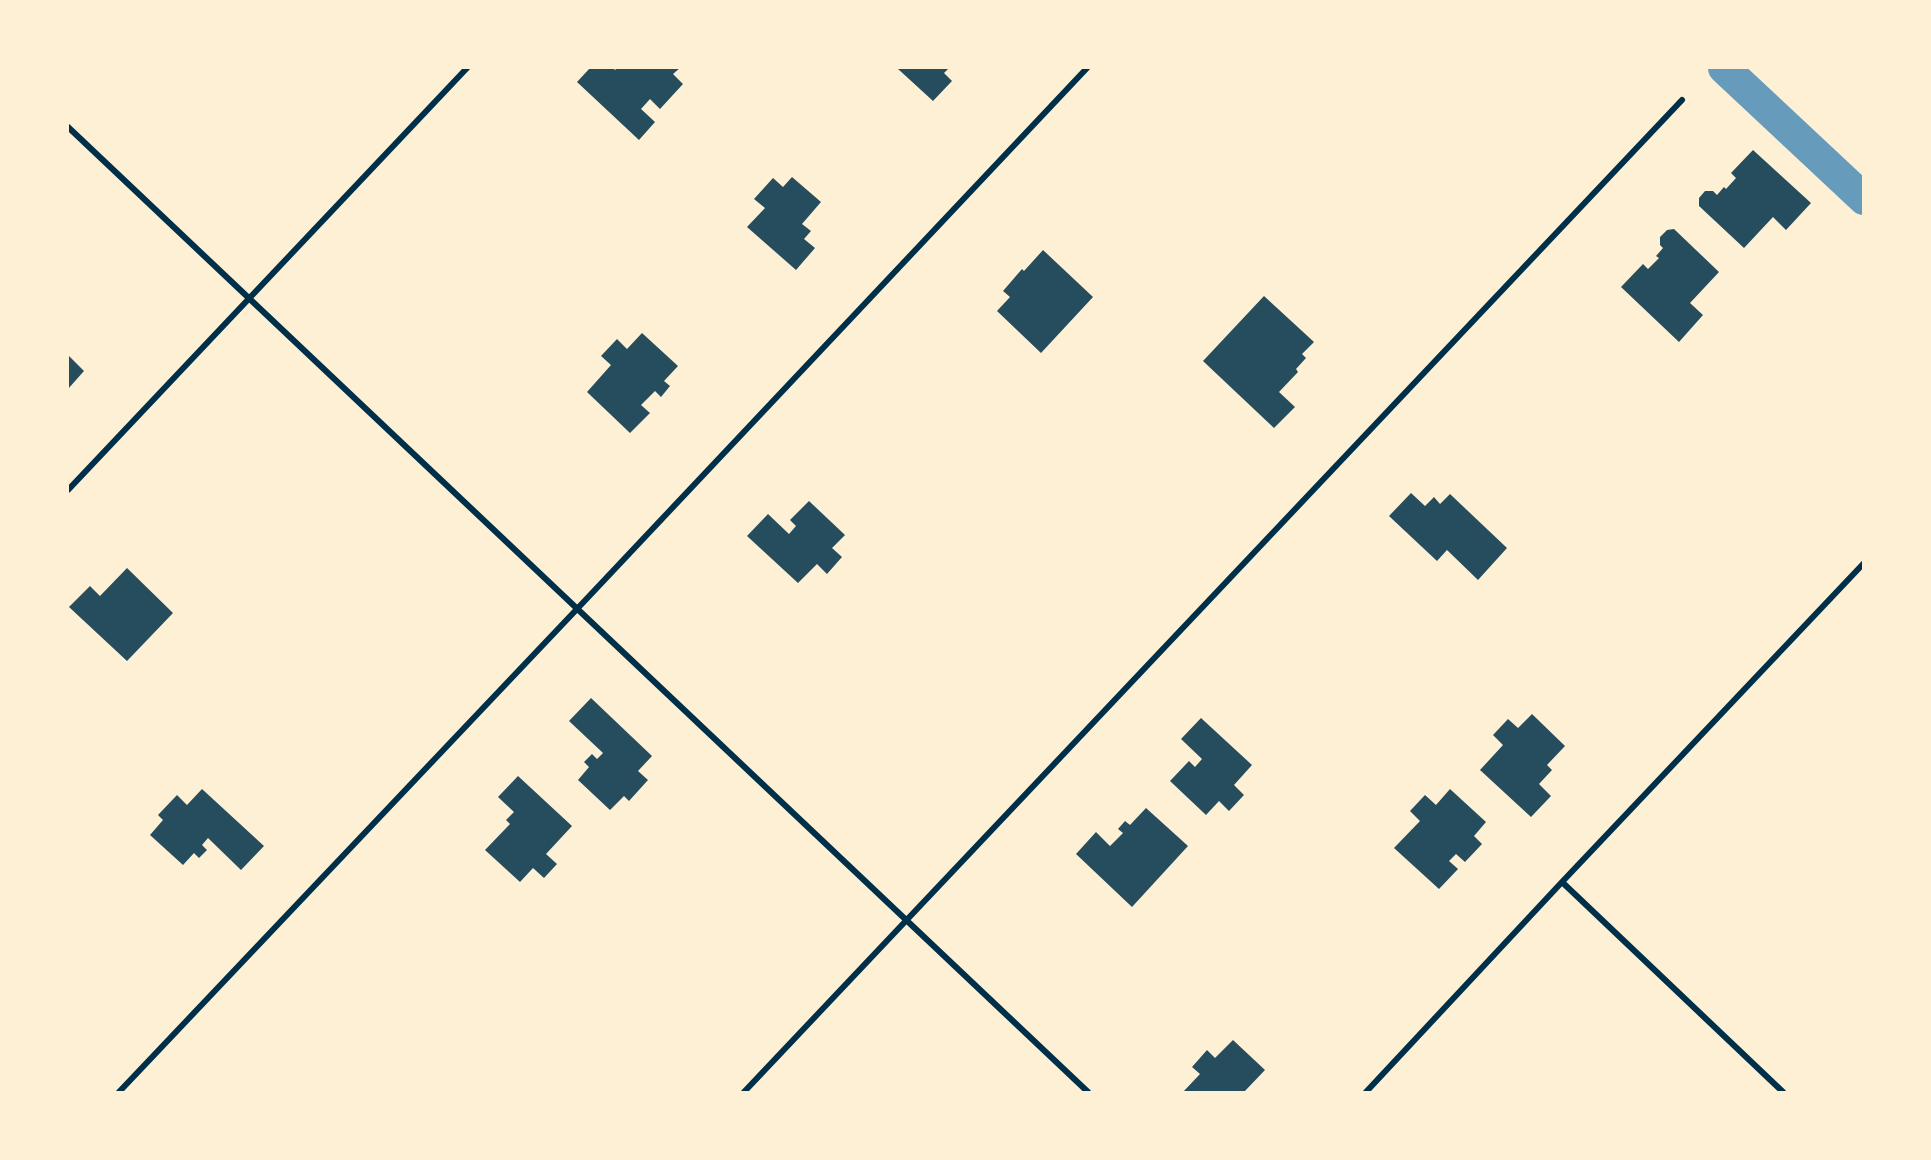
<!DOCTYPE html>
<html>
<head>
<meta charset="utf-8">
<style>
	body { margin:0 }
	#map { position:relative; width:1931px; height:1160px; overflow:hidden; background:#fdf0d5; font-family:Lato,sans-serif }
	canvas { display:block }
	.frame { position:absolute; inset:0; border:69px solid #fdf0d5; pointer-events:none }
</style>
</head>
<body>
<div id="map">
<canvas width="1931" height="1160"></canvas>
<div class="frame"></div>
</div>
<script>
const c = document.querySelector('canvas').getContext('2d');
c.lineJoin = 'round';
function stroke(path, color, width, dash) { c.strokeStyle = color; c.lineWidth = width; c.lineCap = dash ? 'butt' : 'round'; c.setLineDash(dash || []); c.stroke(path); }
function paint(path, color) { c.fillStyle = color; c.fill(path, 'evenodd'); }
const canal = new Path2D(`
	M1724 68 1864 199`);
const building = new Path2D(`
	M590 68H613L615 70 617 68H680L673 74 683 84 660 109 650 99 641 109 655 122 639 140 577 82Z
	M897 68H949L944 73 952 81 933 101Z
	M1753 150 1811 203 1786 230 1773 217 1744 248 1699 206V198L1705 191H1713L1717 195 1724 187 1726 189 1736 178 1731 173Z
	M792 177 821 202 802 224 811 231 804 239 815 248 796 270 747 227 765 208 754 199 773 178 783 187Z
	M1674 229 1719 272 1690 303 1703 315 1679 342 1621 287 1643 264 1648 269 1659 258 1656 256 1663 248 1660 245V237L1667 230Z
	M1043 250 1093 297 1041 353 997 311 1010 297 1003 291 1022 269 1024 271Z
	M1264 296 1314 342 1302 354 1306 358 1296 369 1298 372 1279 392 1295 407 1274 428 1203 361Z
	M642 333 678 366 664 381 670 386 661 397 655 391 641 405 650 413 630 433 587 392 611 365 601 356 617 339 627 349Z
	M68 355 84 371 68 389Z
	M1411 493 1425 506 1434 497 1440 504 1450 494 1507 548 1478 580 1447 550 1437 561 1389 516Z
	M809 501 845 535 832 548 842 557 827 574 817 564 798 583 747 536 768 514 789 534 796 526 790 520Z
	M127 568 173 613 127 661 69 607 90 586 100 596Z
	M591 698 652 756 638 771 648 780 629 801 624 796 610 810 578 780 589 767 584 762 592 754 597 759 603 753 569 721Z
	M1532 714 1565 746 1547 765 1552 770 1539 784 1551 796 1531 817 1480 770 1503 745 1493 735 1508 719 1518 728Z
	M1201 718 1252 765 1234 785 1244 795 1229 811 1219 801 1206 815 1170 781 1189 761 1195 767 1202 759 1181 739Z
	M518 776 572 826 546 854 557 864 544 878 533 868 520 882 485 850 510 824 506 820 514 812 498 797Z
	M202 789 264 846 241 870 208 838 202 845 207 850 199 858 194 853 183 865 150 835 163 820 158 815 177 795 187 805Z
	M1450 789 1486 822 1474 836 1482 844 1465 862 1456 854 1449 861 1458 869 1439 889 1394 848 1420 821 1410 811 1425 795 1436 805Z
	M1146 808 1188 846 1132 907 1076 854 1096 832 1110 846 1123 833 1118 829 1125 821 1130 825Z
	M1233 1040 1265 1070 1244 1092H1183L1200 1074 1192 1067 1207 1050 1215 1058Z`);
const minor = new Path2D(`
	M68 127 1088 1092
	M68 490 467 68
	M1562 882 1783 1092
	M119 1092 577 609 1087 68
	M744 1092 1682 100
	M1366 1092 1562 882 1864 563`);
stroke(canal, '#669bbc', 32);
paint(building, '#264d5e');
stroke(minor, '#003049', 6);
</script>
</body>
</html>
